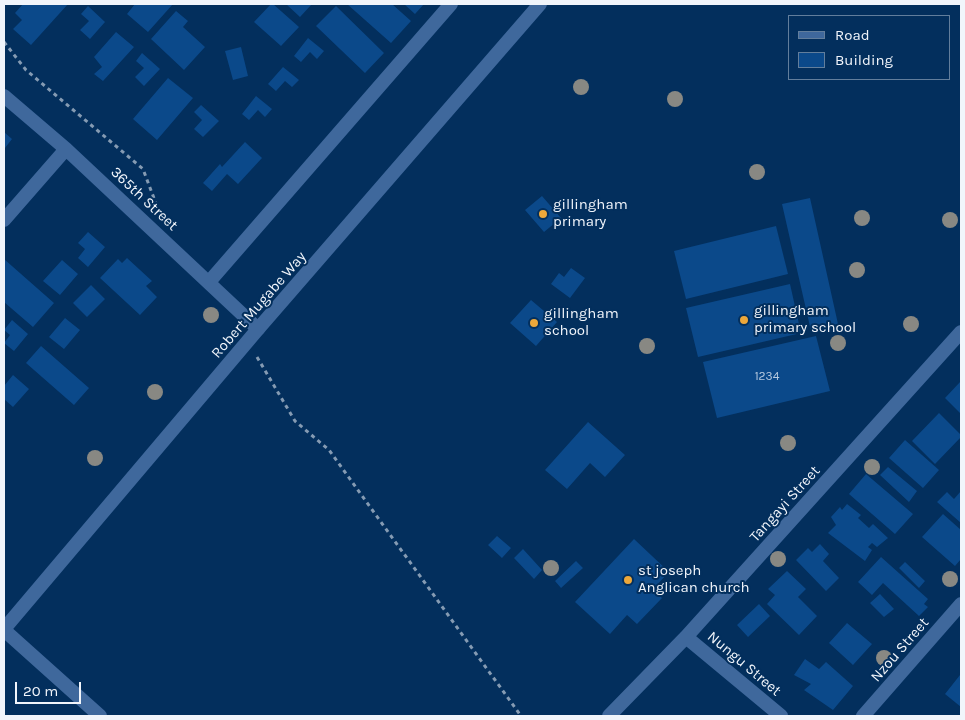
<!DOCTYPE html>
<html>
<head>
<meta charset="utf-8">
<style>
	body { margin:0 }
	#map { position:relative; width:965px; height:720px; overflow:hidden; background:#032f5d; font-family:Karla,sans-serif }
	canvas { display:block }
	.frame { position:absolute; inset:0; border:5px solid #f1f5fb; pointer-events:none }
	.legend { position:absolute; left:788px; top:15px; width:162px; height:65px; box-sizing:border-box; background:#032f5d; border:1px solid #627e9c; margin:0; padding:6px 9px; list-style:none; font-size:15px; color:#f1f5fb }
	.legend li { display:flex; align-items:center; gap:10px; height:25px }
	.legend b { width:25px; border:1px solid #627e9c }
	.scale { position:absolute; left:15px; top:682px; width:66px; height:22px; box-sizing:border-box; border:2px solid #f1f5fb; border-top:0; padding-left:6px; font-size:15px; line-height:18px; white-space:nowrap; color:#f1f5fb; -webkit-text-stroke:4px #032f5d; paint-order:stroke }
</style>
</head>
<body>
<div id="map">
<canvas width="965" height="720"></canvas>
<div class="frame"></div>
<ul class="legend">
<li><b style="height:6px;background:#3f689c"></b>Road</li>
<li><b style="height:14px;background:#0b498a"></b>Building</li>
</ul>
<div class="scale">20 m</div>
</div>
<script>
const c = document.querySelector('canvas').getContext('2d');
c.lineJoin = 'round';
function paint(path, color) { c.fillStyle = color; c.fill(path, 'evenodd'); }
function stroke(path, color, width, dash) { c.strokeStyle = color; c.lineWidth = width; c.lineCap = dash ? 'butt' : 'round'; c.setLineDash(dash || []); c.stroke(path); }
function drawText(font, color, halo, rows, align = 'center') {
  c.font = font + ' Karla,sans-serif'; c.lineWidth = 4; c.setLineDash([]); c.textBaseline = 'middle'; c.strokeStyle = halo; c.fillStyle = color; for (const [text, x, y, turn = 0] of rows) {
    c.save(); c.translate(x, y); c.rotate((+turn || 0) * Math.PI / 180); c.textAlign = isNaN(turn) ? turn : align; if (halo) c.strokeText(text, 0, 0); c.fillText(text, 0, 0); c.restore();
  }
}
const building = new Path2D(`
	M23 4H68L31 45 13 29 22 20 15 13Z
	M135 4H173L148 32 127 14Z
	M271 4H273L299 27 281 46 254 22Z
	M286 4H312L300 17Z
	M347 4H392L411 21 391 43Z
	M404 4H424L415 14Z
	M88 6 105 22 90 39 80 30 89 21 81 14Z
	M336 6 384 53 365 73 316 26Z
	M176 11 188 21 183 27 205 47 184 70 151 39Z
	M116 32 134 47 103 81 94 74 102 67 94 57Z
	M308 38 324 51 317 59 310 52 301 62 294 56Z
	M241 47 248 76 233 80 225 51Z
	M142 53 160 69 144 86 135 77 144 68 136 61Z
	M283 67 299 80 292 87 285 81 276 91 268 84Z
	M168 78 193 98 157 140 133 119Z
	M256 96 272 109 265 117 258 110 249 120 242 114Z
	M201 105 219 121 203 137 194 129 202 120 194 112Z
	M4 132 12 139 5 148 4 147Z
	M245 142 262 158 238 184 227 174 212 191 203 183 220 164 222 167Z
	M542 196 561 218 544 232 525 210Z
	M810 198 838 324 811 331 782 204Z
	M776 226 788 274 686 299 674 251Z
	M88 232 105 247 88 267 78 258 85 249 78 243Z
	M127 258 152 281 146 286 157 297 140 315 100 278 118 259 122 263Z
	M4 259 54 303 33 327 4 302Z
	M62 260 78 274 60 295 43 281Z
	M571 268 585 278 570 298 551 284 559 273 564 277Z
	M790 284 801 333 698 357 686 308Z
	M91 285 105 299 87 317 73 303Z
	M531 300 557 322 536 346 510 323Z
	M65 318 80 330 64 349 49 337Z
	M12 320 28 334 14 351 4 343 10 335 4 330Z
	M816 336 830 391 717 418 703 362Z
	M41 346 89 388 74 405 26 363Z
	M13 375 29 389 13 407 4 399V386Z
	M961 381V414L945 398Z
	M939 413 961 435V437L935 464 912 441Z
	M588 422 625 455 605 477 590 463 567 489 545 470Z
	M905 440 939 470 923 488 889 458Z
	M888 467 917 491 909 502 880 475Z
	M866 474 913 514 895 534 849 494Z
	M961 491V523L937 502 947 492 954 499Z
	M847 504 861 515 858 518 869 528 873 524 888 538 877 547 872 543 868 547 872 550 865 561 828 533 836 525 831 517 840 507 842 510Z
	M943 514 961 530V559L955 566 922 537Z
	M497 536 511 548 502 558 488 545Z
	M634 539 669 572 653 589 662 598 637 624 627 615 610 634 575 602Z
	M820 544 829 554 823 561 839 578 826 591 796 560 808 548 812 552Z
	M523 549 542 570 534 579 514 558Z
	M881 557 928 599 924 604 928 607 919 616 883 583 872 595 858 582Z
	M576 561 583 568 561 588 555 581Z
	M905 562 925 581 919 588 899 568Z
	M787 571 806 589 798 597 817 616 799 635 767 604 775 595 768 589Z
	M880 594 894 609 884 617 870 603Z
	M759 604 770 616 748 637 737 625Z
	M847 623 872 644 853 665 829 643Z
	M805 659 819 669 826 662 853 686 833 710 804 690 811 684 794 675Z
	M960 675 961 676V707L945 694Z`);
const path = new Path2D(`
	M4 42 26 70 143 169 158 209
	M257 357 295 421 329 450 521 716`);
const minor = new Path2D(`
	M4 96 66 149 258 329
	M4 220 66 149
	M209 282 451 4
	M4 630 100 716
	M686 637 781 716
	M609 716 686 637 961 332
	M863 716 961 604`);
const tertiary = new Path2D(`
	M4 629 258 329 540 4`);
const trees = [
	[581,87],
	[675,99],
	[757,172],
	[862,218],
	[950,220],
	[857,270],
	[211,315],
	[911,324],
	[838,343],
	[647,346],
	[155,392],
	[788,443],
	[95,458],
	[872,467],
	[778,559],
	[551,568],
	[950,579],
	[884,658]
];
const markers = [
	[543,214,5,"#eda83b"],
	[744,320,5,"#eda83b"],
	[534,323,5,"#eda83b"],
	[628,580,5,"#eda83b"]
];
const numberNames = [
	["1234",767,377]
];
const streetNames = [
	["365th Street",144,199,43],
	["Robert Mugabe Way",259,305,-49],
	["Tangayi Street",785,504,-48],
	["Nzou Street",900,650,-49],
	["Nungu Street",744,664,40]
];
const poiNames = [
	["gillingham",553,205],
	["primary",553,222],
	["gillingham",754,311],
	["primary school",754,328],
	["gillingham",544,314],
	["school",544,331],
	["st joseph",638,571],
	["Anglican church",638,588]
];
paint(building, '#0b498a');
stroke(path, '#859bb3', 3, [4, 4]);
stroke(minor, '#3f689c', 14);
stroke(tertiary, '#3f689c', 14);
c.fillStyle = '#888883';
for (const [x, y] of trees) { c.beginPath(); c.arc(x, y, 8, 0, 2 * Math.PI); c.fill(); }
for (const [x, y, r, color] of markers) { const dot = new Path2D(); dot.arc(x, y, r, 0, 2 * Math.PI); c.fillStyle = color; c.fill(dot); stroke(dot, '#032f5d', 2); }
drawText('12px', '#b8cadf', null, numberNames);
drawText('15px', '#f1f5fb', '#032f5d', streetNames);
drawText('15px', '#f1f5fb', '#032f5d', poiNames, 'left');
</script>
</body>
</html>
